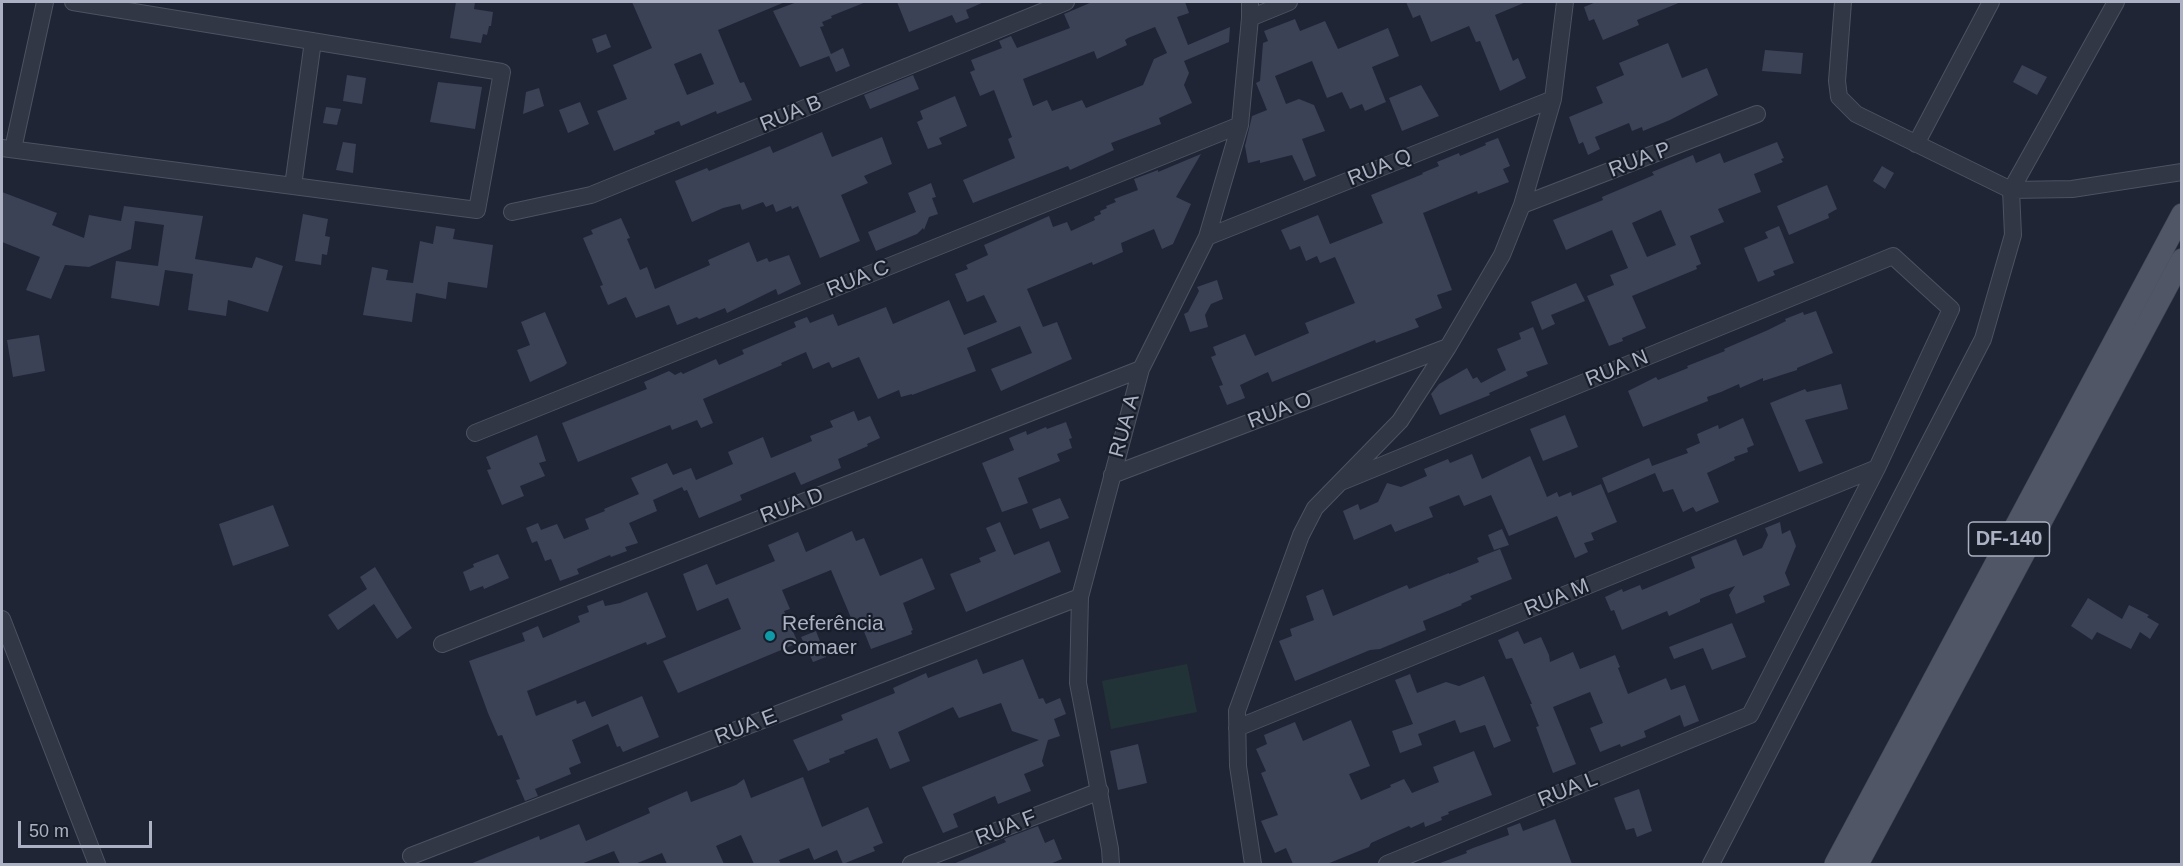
<!DOCTYPE html>
<html>
<head>
<meta charset="utf-8">
<style>
	body { margin:0 }
	#map { position:relative; width:2183px; height:866px; overflow:hidden; background:#1f2535; font-family:Helvetica,sans-serif }
	canvas { display:block }
	.frame { position:absolute; inset:0; border:3px solid #acb1c3; pointer-events:none }
	.scale { position:absolute; left:18px; top:821px; width:134px; height:27px; box-sizing:border-box; border:3px solid #acb1c3; border-top:0; padding-left:8px; font-size:18px; line-height:21px; white-space:nowrap; color:#acb1c3; -webkit-text-stroke:4px #181d2a; paint-order:stroke }
</style>
</head>
<body>
<div id="map">
<canvas width="2183" height="866"></canvas>
<div class="frame"></div>
<div class="scale">50 m</div>
</div>
<script>
const c = document.querySelector('canvas').getContext('2d');
c.lineJoin = 'round';
function paint(path, color) { c.fillStyle = color; c.fill(path, 'evenodd'); }
function stroke(path, color, width, dash) { c.strokeStyle = color; c.lineWidth = width; c.lineCap = dash ? 'butt' : 'round'; c.setLineDash(dash || []); c.stroke(path); }
function drawText(font, color, halo, rows, align = 'center') {
  c.font = font + ' Helvetica,sans-serif'; c.lineWidth = 4.5; c.setLineDash([]); c.textBaseline = 'middle'; c.strokeStyle = halo; c.fillStyle = color; for (const [text, x, y, turn = 0] of rows) {
    c.save(); c.translate(x, y); c.rotate((+turn || 0) * Math.PI / 180); c.textAlign = isNaN(turn) ? turn : align; if (halo) c.strokeText(text, 0, 0); c.fillText(text, 0, 0); c.restore();
  }
}
const green = new Path2D(`
	M1187 664 1197 712 1111 729 1102 681Z`);
const building = new Path2D(`
	M456 2H475L474 9 493 12 491 26H489L487 35 483 34 481 43 450 38Z
	M632 2H785L718 30 740 83 744 82 752 100 717 114 716 111 681 126 679 121 654 131 655 134 614 151 597 111 627 99 613 65 652 48ZM701 53 714 84 687 95 674 64Z
	M797 2H866L831 16 832 18 822 22 824 26 820 27 831 54 843 48 850 66 836 72 829 56 800 67 773 11Z
	M897 2H984L966 10 969 18 956 23 952 15 909 32Z
	M1092 2H1185L1189 13 1177 17 1188 45 1230 27 1229 42 1184 61 1189 73 1184 85 1192 103 1159 118 1161 124 1111 143 1114 150 1070 170 1068 166 973 203 963 180 1015 158 1008 139 1012 137 994 90 980 96 970 72 975 70 971 60 1002 48 999 41 1011 36 1017 48 1070 28 1064 14ZM1155 27 1167 53 1154 59 1143 85 1086 108 1082 100 1052 111 1047 100 1033 106 1023 79 1094 51 1097 59 1127 45 1125 40 1128 38Z
	M1406 2H1526L1495 15 1513 61 1518 58 1526 78 1500 91 1480 41 1476 42 1469 26 1431 42 1420 15 1413 18Z
	M1596 2H1681L1637 20 1639 25 1603 40 1594 19 1589 21 1584 7Z
	M1295 19 1300 31 1325 21 1338 49 1388 28 1399 56 1372 67 1386 102 1365 111 1362 104 1350 109 1342 92 1327 98 1312 61 1275 76 1286 104 1299 99 1314 105 1325 131 1302 139 1316 176 1304 181 1292 155 1260 163V160L1248 163 1245 146 1252 116 1267 110 1256 83 1260 81 1263 43 1268 41 1264 31Z
	M606 34 611 47 597 53 592 39Z
	M1668 43 1682 78 1707 68 1718 95 1670 120 1643 131 1642 127 1632 131 1629 123 1595 137 1600 149 1588 155 1583 142 1579 144 1569 117 1603 103 1596 87 1624 75 1619 63Z
	M1765 50 1803 53 1801 74 1762 71Z
	M2022 65 2047 77 2037 95 2013 82Z
	M347 75 366 78 362 104 343 101Z
	M913 75 919 89 870 109 864 95Z
	M438 82 482 87 475 129 430 122Z
	M1421 85 1439 116 1402 131 1389 98Z
	M539 88 544 106 523 114 526 92Z
	M955 96 967 126 939 138 942 144 928 149 917 122 923 119 920 111Z
	M580 102 589 124 568 133 559 110Z
	M326 107 341 109 337 125 323 123Z
	M822 132 832 157 882 137 892 164 864 176 868 183 841 195 860 241 820 258 798 206 792 209 791 206 776 212 773 204 766 207 763 202 742 210 740 204 723 208 692 222 675 181 707 168 709 171 770 146 773 153Z
	M1498 138 1510 166 1503 169 1509 182 1478 194 1477 191 1423 213 1452 290 1437 295 1442 308 1415 319 1419 327 1376 343 1375 340 1272 382 1268 372 1240 385 1245 398 1227 405 1219 386 1223 385 1211 357 1216 355 1213 347 1245 334 1255 356 1309 333 1305 323 1355 303 1335 257 1320 263 1317 256 1306 261 1300 246 1290 250 1281 230 1318 215 1330 244 1383 223 1371 195 1423 174 1422 173 1439 166 1437 162 1459 153 1460 156 1486 145 1485 143Z
	M343 142 356 144 353 173 336 170Z
	M1777 142 1784 158 1781 159 1783 162 1754 174 1761 192 1718 209 1724 222 1690 236 1701 264 1696 266 1697 269 1632 296 1646 328 1622 338 1623 341 1609 346 1587 296 1614 285 1610 275 1628 268 1612 230 1566 250 1553 220 1603 200 1602 197 1654 175 1652 172 1693 155 1696 163 1720 153 1724 163ZM1661 210 1676 245 1647 257 1632 223Z
	M1201 154 1176 197 1191 204 1173 244 1162 249 1154 229 1121 243 1123 252 1093 265 1092 262 1027 289 1043 327 1057 322 1072 359 1001 391 991 369 1032 353 1020 326 967 348 976 371 912 395V394L901 397 899 390 878 399 859 357 832 368 829 362 813 369 806 352 781 363 782 365 703 399 713 423 701 428 697 420 672 430 670 425 578 462 562 423 647 389 644 382 669 371 675 375 681 372 683 374 716 359 719 365 744 354 742 350 796 327 794 322 807 317 810 323 833 314 838 326 886 307 893 324 949 300 964 335 997 322 984 295 967 302 955 274 968 269 966 265 988 255 984 245 1049 216 1053 227 1067 222 1071 231 1095 220 1094 217 1101 214 1100 211 1107 208 1106 206 1116 202 1114 199 1138 190 1134 179 1158 170V172Z
	M1882 166 1894 173 1885 189 1873 181Z
	M931 183 936 197 932 198 938 214 929 217 924 230 923 228 917 234 876 251 868 232 916 212 908 193Z
	M1827 185 1837 209 1828 214 1829 218 1789 235 1777 206Z
	M2 192 57 213 52 225 84 238 89 215 121 221 124 206 203 216 195 259 252 268 256 257 283 266 268 312 228 300 226 316 188 310 193 274 165 270 159 306 111 298 116 261 158 266 164 225 135 221 131 249 89 267 65 265 51 299 26 290 40 257 2 242Z
	M303 214 328 219 325 236 330 237 327 255 322 254 321 265 295 261Z
	M621 218 630 238 627 239 640 270 647 267 655 289 710 265 708 260 749 242 757 262 767 258 769 262 789 255 801 284 778 295 776 289 727 313 725 308 699 319 697 317 677 325 669 305 636 318 626 297 608 305 600 286 603 285 583 238 593 234 591 230Z
	M436 226 455 229 453 239 493 245 487 288 448 282 446 299 416 293 412 322 363 315 372 267 388 270 386 280 413 283 420 241 433 244Z
	M1779 226 1794 263 1773 271 1775 275 1758 282 1744 248 1768 238 1765 232Z
	M1217 280 1223 299 1211 304 1205 315 1208 327 1190 332 1184 314 1188 312 1199 291 1197 287Z
	M1576 283 1585 301 1551 315 1555 324 1542 330 1531 302Z
	M1816 311 1833 353 1797 368V370L1763 381V378L1740 388 1739 384 1721 392 1707 397 1708 401 1643 427 1628 391 1656 377 1658 380 1688 368 1687 366 1725 351 1724 349 1768 330 1786 321 1785 319 1803 312 1804 315Z
	M545 312 567 363 564 366 530 382 517 350 530 345 521 322Z
	M1533 327 1548 364 1526 372 1528 376 1489 393 1490 395 1440 415 1431 394 1439 384 1467 368 1473 379 1477 377 1481 383 1506 370 1497 349 1521 339 1519 333Z
	M39 335 45 371 13 377 7 340Z
	M1841 384 1848 409 1805 420 1823 463 1799 472 1770 403 1805 389 1807 392Z
	M854 411 858 421 870 416 880 438 867 444 868 446 838 459 841 468 801 485 795 472 740 495 742 500 699 518 687 490 684 491 682 487 653 500 657 511 629 523 638 543 625 547 627 551 611 557 610 555 577 569 579 574 560 581 551 559 545 561 537 541 532 543 526 528 538 523 541 530 557 524 564 539 589 529 585 519 605 511 604 509 639 494 631 478 667 463 673 475 691 468 696 480 733 464 728 452 763 437 771 458 812 441 810 436 833 427 830 421Z
	M1565 415 1578 447 1543 461 1530 429Z
	M1743 418 1754 445 1747 448 1748 452 1734 457 1735 460 1707 473 1719 502 1696 512 1693 507 1683 512 1673 489 1663 492 1655 473 1608 493 1602 478 1649 458 1652 466 1688 453 1686 449 1700 443 1697 434 1718 425 1719 429Z
	M1066 422 1072 438 1069 439 1072 448 1057 454 1060 461 1018 478 1028 503 1002 512 982 463 1014 450 1009 438 1026 431 1027 435 1046 427 1047 429Z
	M537 435 546 461 539 463 545 476 520 486 524 496 502 505 487 470 491 469 486 457Z
	M1472 454 1482 479 1530 456 1547 497 1557 492 1559 497 1571 492 1572 496 1601 484 1617 522 1591 533 1594 540 1584 543 1588 552 1575 558 1557 516 1509 536 1491 495 1464 506 1459 495 1429 507 1433 517 1395 532 1391 524 1354 540 1343 511 1358 504 1360 510 1378 502 1387 483 1401 487 1427 476 1424 469 1448 459 1450 463Z
	M1060 498 1069 518 1040 529 1032 509Z
	M273 505 289 546 233 566 219 524Z
	M1000 522 1014 555 1049 541 1061 572 966 612 950 574 981 562 979 558 996 551 986 528Z
	M1780 522 1782 534 1790 530 1796 546 1785 573 1790 585 1763 596 1765 602 1736 614 1729 595 1735 586 1712 594 1700 599V602L1669 616 1667 611 1622 630 1614 610 1611 611 1605 597 1622 589 1623 592 1640 585 1642 590 1695 568 1691 557 1736 539 1743 556 1762 548 1768 535 1765 528Z
	M1502 529 1509 545 1494 550 1488 535Z
	M852 531 856 541 864 538 880 576 922 558 935 589 903 603 913 630 911 631 912 634 871 649 863 629 862 622 854 625 831 570 782 590 790 609 784 611 798 643 678 693 663 661 741 629 728 598 697 611 683 574 707 564 716 585 775 561 768 545 798 532 806 552Z
	M1500 549 1512 579 1470 596 1472 599 1461 604 1462 605 1423 621 1426 630 1380 649 1370 650 1295 681 1279 641 1292 636 1290 629 1314 620 1306 596 1323 589 1333 616 1407 585 1409 589 1449 573V574L1479 562 1477 558Z
	M498 554 509 578 484 589 483 586 470 591 463 572 474 567 473 564Z
	M375 567 412 628 397 639 374 604 338 630 328 615 367 589 360 577Z
	M647 592 666 637 647 645 646 642 527 691 536 716 576 700 577 704 585 701 592 717 642 696 659 737 623 752 620 746 617 747 608 724 572 740 581 763 569 768 571 774 535 789 538 796 525 801 516 780 520 779 502 735 498 736 488 713 469 661 525 641 522 633 538 626 543 638 580 622 578 616 589 612 587 606 603 600 605 606 620 603Z
	M2088 598 2122 619 2129 605 2149 615 2147 617 2159 624 2150 639 2140 632 2131 649 2097 632 2092 640 2071 626Z
	M1732 623 1746 657 1712 670 1703 648 1674 659 1669 647Z
	M816 631 826 657 813 662 801 637Z
	M1518 631 1524 644 1541 637 1549 655 1550 662 1573 652 1580 669 1615 655 1620 667 1618 668 1628 694 1666 678 1671 690 1685 685 1699 721 1684 727 1680 715 1644 731 1646 737 1621 747 1620 744 1600 752 1590 728 1603 723 1590 692 1553 707 1576 764 1553 773 1536 727 1539 726 1530 704H1532L1512 658 1506 659 1498 640Z
	M977 659 983 674 1023 659 1039 699 1043 698 1046 704 1060 698 1066 714 1054 719 1060 736 1048 740 1042 761 1044 766 1024 774 1031 791 998 804 995 796 953 814 958 827 943 833 922 787 1039 740 1012 731 1001 703 959 718 953 707 898 732 910 761 890 769 877 738 844 751 845 753 829 759 830 762 808 771 793 740 843 720 841 715 895 693 893 688 926 673 928 678Z
	M1410 674 1417 693 1446 682 1459 686 1484 676 1511 741 1494 748 1485 725 1460 733 1455 720 1418 734 1422 745 1400 753 1392 731 1413 724 1395 680Z
	M1351 720 1370 766 1349 774 1361 800 1391 787 1390 785 1404 779 1412 793 1439 782 1433 767 1474 751 1492 795 1448 812 1449 814 1441 817 1442 820 1425 827 1424 822 1411 828 1409 826 1371 843 1369 847 1327 864H1293L1286 848 1275 853 1261 821 1278 815 1261 773 1266 771 1256 749 1267 744 1264 735 1295 722 1303 741Z
	M1138 744 1147 783 1118 790 1110 751Z
	M803 777 822 827 868 807 883 843 873 847 875 851 843 864 837 850 814 860 809 848 779 860 781 864H754L741 835 716 846 724 864H667L662 853 635 864H620L614 851 581 864H470L539 836 540 840 579 824 586 841 650 813 648 808 687 791 691 802 736 785 744 779 751 798Z
	M1639 789 1652 831 1637 837 1634 828 1626 830 1614 798Z
	M1555 819 1572 864H1441L1440 863 1467 853 1466 851 1473 848 1509 835 1507 828 1520 823 1523 831Z
	M1038 826 1045 843 1054 839 1062 859 1050 864H953L1006 842 1004 839Z`);
const minor = new Path2D(`
	M1843 2 1837 81 1839 97 1856 114 2011 190 2072 189 2182 172
	M1250 18 1289 2
	M1916 144 1991 2
	M2 148 477 210 502 72 73 2
	M13 149 45 2
	M293 186 313 41
	M1522 205 1757 114
	M512 212 591 195 1066 2
	M1207 237 1553 99
	M475 433 1240 125
	M1112 475 1448 347
	M1341 482 1893 256 1951 309 1877 468 1750 715 1387 864
	M2 619 97 864
	M442 644 1141 369
	M1237 728 1877 468
	M411 856 1080 597
	M911 864 1100 791
	M1111 864 1110 849 1078 683 1080 597 1141 369 1207 237 1240 125 1250 18V2
	M1253 864 1238 766 1237 711 1301 535 1315 508 1400 421 1448 347 1502 255 1522 205 1553 99 1565 2
	M1711 864 1983 339 2013 235 2011 190 2116 2`);
const major = new Path2D(`
	M1835 864 2182 214
	M1858 864 2182 259`);
const markers = [
	[770,636,6,"#0f9aa8"]
];
const shields = [
	[2009,539,81]
];
const shieldNames = [
	["DF-140",2009,539]
];
const streetNames = [
	["RUA B",791,114,-22],
	["RUA P",1640,160,-21],
	["RUA Q",1380,168,-22],
	["RUA C",858,279,-22],
	["RUA N",1617,369,-22],
	["RUA O",1280,411,-21],
	["RUA A",1125,426,-75],
	["RUA D",792,506,-21],
	["RUA M",1557,598,-22],
	["RUA E",746,727,-21],
	["RUA L",1568,790,-22],
	["RUA F",1006,828,-21]
];
const poiNames = [
	["Referência",782,624],
	["Comaer",782,648]
];
paint(green, '#223338');
paint(building, '#3b4256');
stroke(minor, '#4d5261', 18);
stroke(major, '#3c414f', 22);
stroke(minor, '#323746', 16);
stroke(major, '#505666', 21);
for (const [x, y, r, color] of markers) { const dot = new Path2D(); dot.arc(x, y, r, 0, 2 * Math.PI); c.fillStyle = color; c.fill(dot); stroke(dot, '#181d2a', 2); }
for (const [x, y, w] of shields) { const box = new Path2D(); box.roundRect(x - w / 2, y - 17, w, 34, 4.5); c.fillStyle = '#181d2a'; c.fill(box); stroke(box, '#acb1c3', 1.5); }
drawText('bold 20px', '#acb1c3', null, shieldNames);
drawText('21px', '#acb1c3', '#181d2a', streetNames);
drawText('21px', '#acb1c3', '#181d2a', poiNames, 'left');
</script>
</body>
</html>
